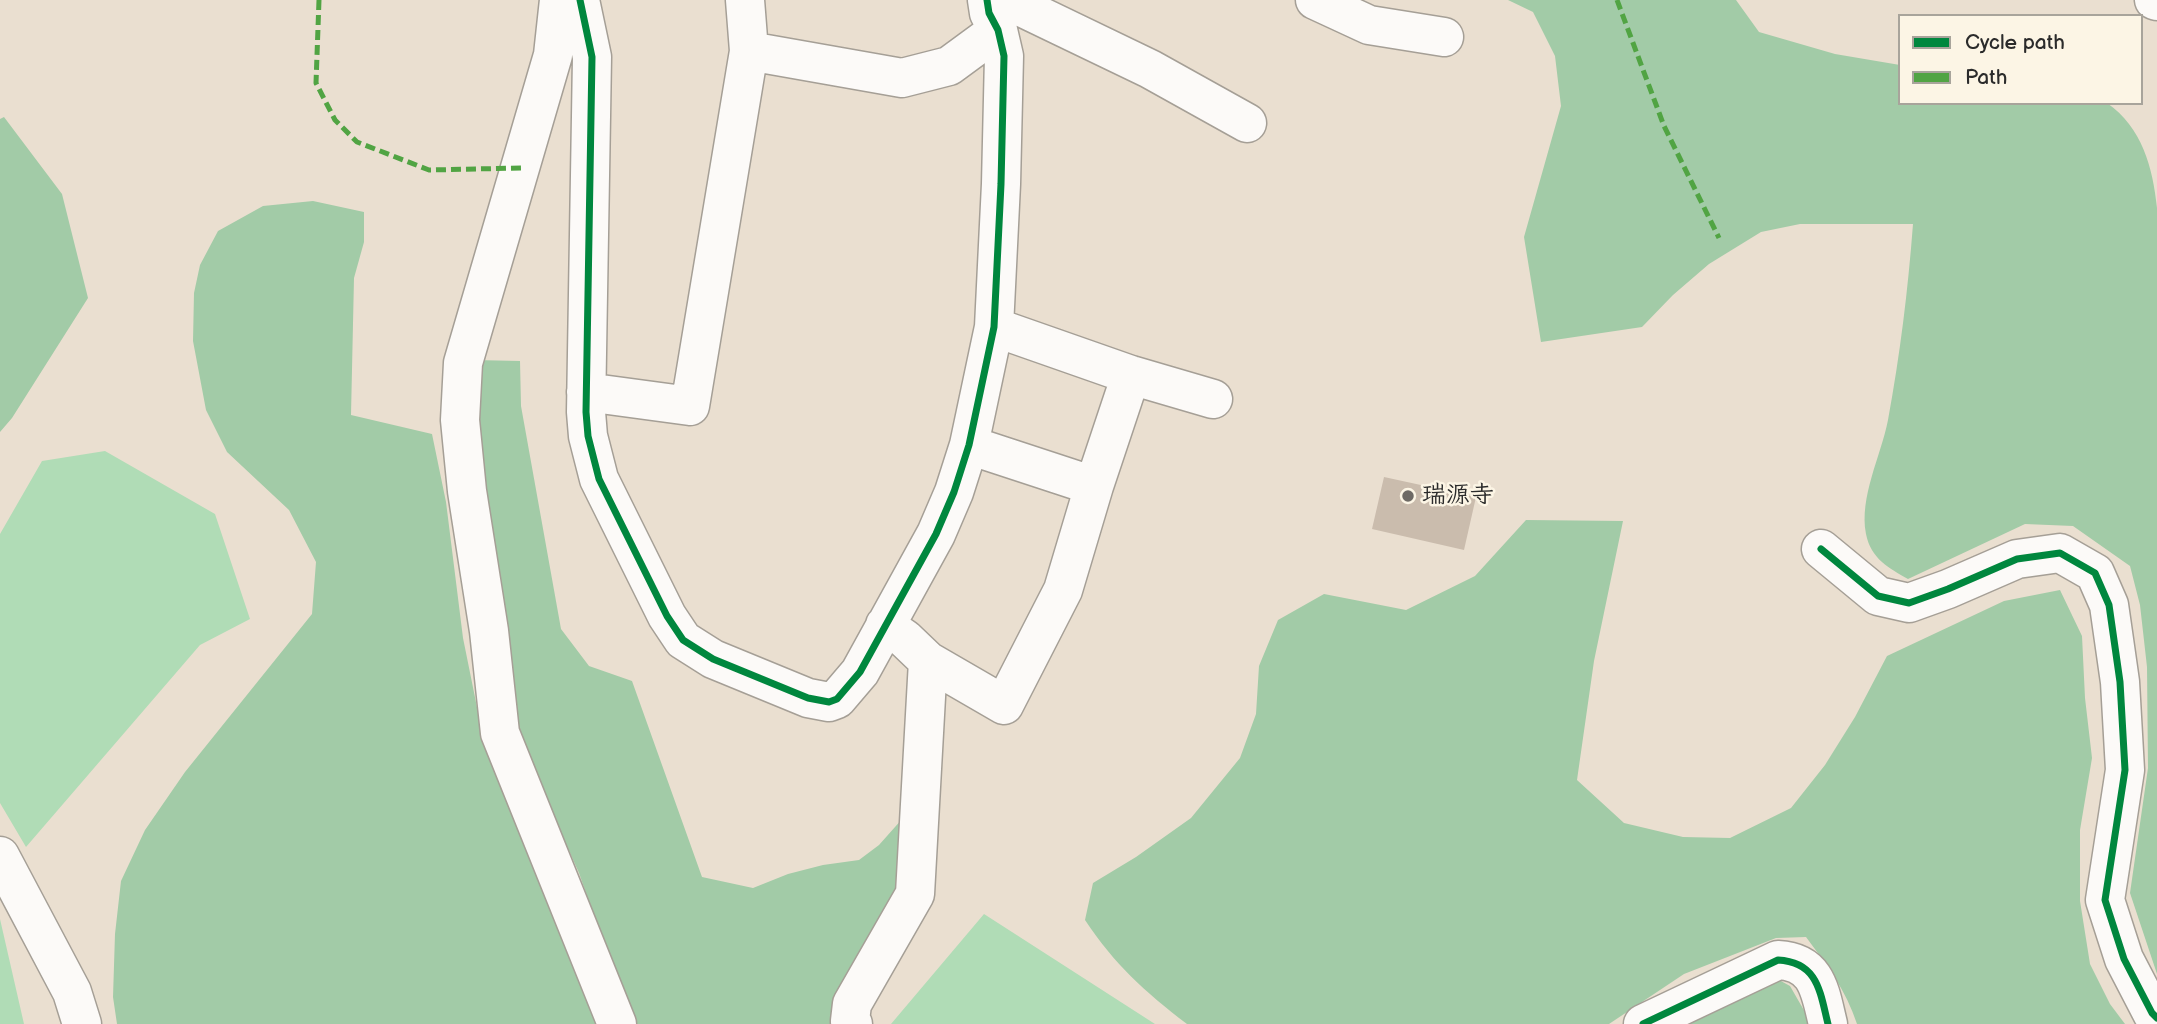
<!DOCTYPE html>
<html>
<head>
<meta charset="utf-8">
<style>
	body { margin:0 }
	#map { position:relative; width:2157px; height:1024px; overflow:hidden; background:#eadfd0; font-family:"Balsamiq Sans",sans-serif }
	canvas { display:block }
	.legend { position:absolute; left:1898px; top:14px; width:245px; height:91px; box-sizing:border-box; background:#fcf5e5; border:2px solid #a8a49b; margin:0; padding:9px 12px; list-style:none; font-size:21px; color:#2b2b2b }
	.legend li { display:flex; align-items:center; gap:14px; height:35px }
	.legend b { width:35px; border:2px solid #a8a49b }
</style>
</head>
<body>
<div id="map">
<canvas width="2157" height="1024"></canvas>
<ul class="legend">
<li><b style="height:9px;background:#00873e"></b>Cycle path</li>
<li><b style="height:9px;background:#51a443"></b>Path</li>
</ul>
</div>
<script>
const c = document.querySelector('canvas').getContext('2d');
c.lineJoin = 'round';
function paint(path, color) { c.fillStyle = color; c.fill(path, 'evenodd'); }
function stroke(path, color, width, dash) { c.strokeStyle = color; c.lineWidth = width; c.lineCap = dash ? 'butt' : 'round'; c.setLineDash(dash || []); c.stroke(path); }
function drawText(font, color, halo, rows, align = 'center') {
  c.font = font + ' "Balsamiq Sans","Klee One",sans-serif'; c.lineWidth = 5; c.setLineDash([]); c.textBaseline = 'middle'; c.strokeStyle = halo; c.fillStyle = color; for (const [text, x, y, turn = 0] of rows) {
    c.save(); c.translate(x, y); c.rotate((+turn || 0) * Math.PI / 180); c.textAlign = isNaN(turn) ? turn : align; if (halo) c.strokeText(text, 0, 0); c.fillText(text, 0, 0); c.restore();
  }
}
const green = new Path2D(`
	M105 451 215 514 250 619 200 645 26 847 0 803V534L42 461Z
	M984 914 1155 1024H891Z
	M0 919 24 1024H0Z`);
const forest = new Path2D(`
	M1508 0H1736L1759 32 1835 54 1900 65V103H2107C2142 127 2153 168 2157 208V974L2130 893 2148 768 2147 667 2140 605 2130 566 2073 526 2025 524 1908 579C1889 568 1871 559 1866 534 1859 497 1881 456 1888 420 1900 355 1908 290 1913 224H1800L1761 232 1709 264 1673 295 1642 327 1541 342 1524 237 1561 106 1555 56 1533 12Z
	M4 117 62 194 88 298 12 418 0 432V119Z
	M313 201 364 212V242L354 278 351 415 432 434 446 502 463 638 482 732 608 1024H117L113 997 115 934 121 881 145 830 185 772 312 614 316 562 289 510 227 452 206 410 193 341 194 293 200 265 218 231 263 206Z
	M474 360 520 361 521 406 561 629 589 666 632 681 702 877 753 888 788 874 823 865 859 860 879 845 911 809 905 886 840 1024H632L579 873 515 730 485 488Z
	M1526 520 1623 521 1594 661 1577 780 1624 823 1683 837 1730 838 1791 808 1825 765 1855 717 1887 656 2004 601 2060 590 2082 636 2085 698 2092 758 2080 830V901L2090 964 2110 1004 2125 1024H1857C1846 990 1827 965 1806 937L1776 938 1684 974 1609 1024H1187C1144 991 1115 965 1085 920L1093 883 1136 857 1191 818 1240 758 1256 714 1259 666 1278 620 1324 594 1406 610 1475 576Z
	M1779 980 1790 986 1809 1019 1810 1024H1670Z`);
const building = new Path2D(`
	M1384 477 1476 497 1464 550 1372 529Z`);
const minor = new Path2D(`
	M559 0 553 55 463 363 460 420 467 491 489 631 500 733 617 1024
	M580 0 592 57 586 412 588 436 599 479 667 616 683 640 713 659 808 698 829 702 837 699 860 672 936 534 954 492 969 445 994 327 1001 184 1004 56 998 30 989 13 987 0
	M745 0 749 51
	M1315 0 1369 25 1444 37
	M2154 0 2157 1
	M989 13 1017 5 1150 69 1247 123
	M994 327 1131 375 1213 399
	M586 392 690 406 749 51 902 78 949 66 998 30
	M1094 486 1131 375
	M1821 549 1878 596 1909 603 1948 589 2017 559 2060 553 2095 573 2109 605 2120 682 2125 770 2105 900 2124 959 2152 1013 2157 1018
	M928 661 1004 705 1063 590 1094 486 969 445
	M0 856 72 992 82 1024
	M853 1024 850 1021 852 1004 915 894 928 661 905 639 885 625
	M1643 1024 1778 960C1818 962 1820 992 1828 1024`);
const quiet = new Path2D(`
	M319 0 316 83 335 120 357 142 429 170 521 168
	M1617 0 1664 126 1719 238`);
const cycleway = new Path2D(`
	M580 0 592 57 586 412 588 436 599 479 667 616 683 640 713 659 808 698 829 702 837 699 860 672 936 534 954 492 969 445 994 327 1001 184 1004 56 998 30 989 13 987 0
	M1821 549 1878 596 1909 603 1948 589 2017 559 2060 553 2095 573 2109 605 2120 682 2125 770 2105 900 2124 959 2152 1013 2157 1018
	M1643 1024 1778 960C1818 962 1820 992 1828 1024`);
const markers = [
	[1408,496,7,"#6e6a65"]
];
const poiNames = [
	["瑞源寺",1422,496]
];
paint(green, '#b0dcb6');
paint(forest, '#a2cba7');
paint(building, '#cabcad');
stroke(minor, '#a59f96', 41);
stroke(minor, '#fcfaf8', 38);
stroke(quiet, '#51a443', 5, [10, 5]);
stroke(cycleway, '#00873e', 7);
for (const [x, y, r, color] of markers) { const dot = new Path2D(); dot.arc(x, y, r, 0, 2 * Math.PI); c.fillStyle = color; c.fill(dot); stroke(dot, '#fcf5e5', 2.5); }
drawText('bold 24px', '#2b2b2b', '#fcf5e5', poiNames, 'left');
</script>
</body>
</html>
